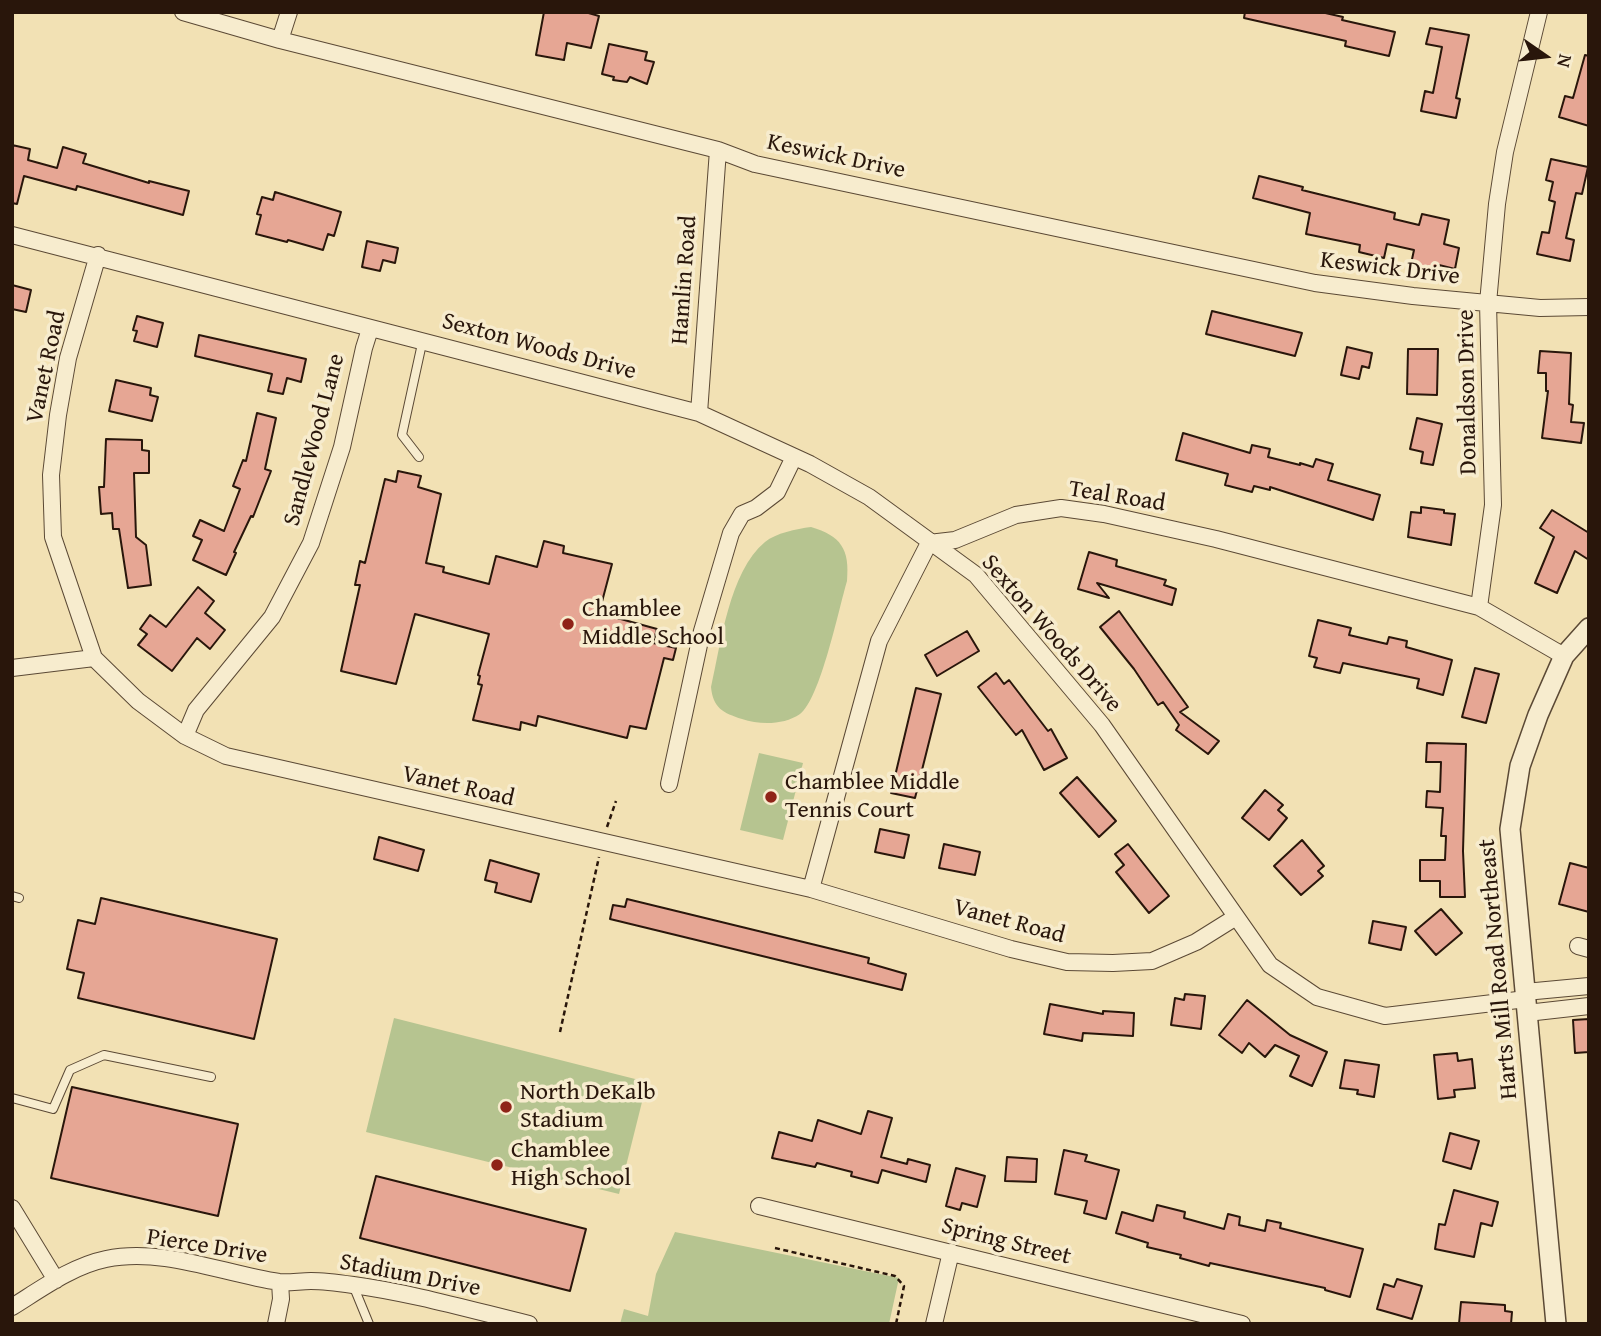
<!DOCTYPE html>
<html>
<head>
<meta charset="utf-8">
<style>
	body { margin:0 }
	#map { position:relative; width:1601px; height:1336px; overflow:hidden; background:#f2e1b4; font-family:"Gentium Book Plus",serif }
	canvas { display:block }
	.frame { position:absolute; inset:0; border:14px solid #29160b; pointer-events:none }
	.north { position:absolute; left:1510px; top:21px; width:70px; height:70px; -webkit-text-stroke:5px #f7ecce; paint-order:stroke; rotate:104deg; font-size:19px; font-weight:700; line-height:28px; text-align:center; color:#29160b }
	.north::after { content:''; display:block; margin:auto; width:24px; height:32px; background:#29160b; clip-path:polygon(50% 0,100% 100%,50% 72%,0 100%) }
</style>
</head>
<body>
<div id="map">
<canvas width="1601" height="1336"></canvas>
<div class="frame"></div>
<div class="north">N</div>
</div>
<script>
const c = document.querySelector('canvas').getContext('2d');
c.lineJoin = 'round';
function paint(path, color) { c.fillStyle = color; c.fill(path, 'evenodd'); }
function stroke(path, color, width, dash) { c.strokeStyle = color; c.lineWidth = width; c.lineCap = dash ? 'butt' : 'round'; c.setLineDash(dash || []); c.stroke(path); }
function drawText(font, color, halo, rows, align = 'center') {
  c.font = font + ' "Gentium Book Plus",serif'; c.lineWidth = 7; c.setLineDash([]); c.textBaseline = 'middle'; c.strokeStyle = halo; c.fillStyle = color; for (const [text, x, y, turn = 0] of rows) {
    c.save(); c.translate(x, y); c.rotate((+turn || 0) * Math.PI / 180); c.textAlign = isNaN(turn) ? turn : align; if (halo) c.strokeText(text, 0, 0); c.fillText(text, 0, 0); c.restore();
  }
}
const green = new Path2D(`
	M811 527C841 536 850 549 847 581 839 608 820 700 800 714 784 725 760 725 742 719 723 713 713 708 711 687 721 644 729 572 765 542 776 533 796 529 811 527Z
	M759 753 803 763 783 840 740 830Z
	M394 1018 647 1082 619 1194 366 1132Z
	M675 1232 899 1278 889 1324H620L624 1309 648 1316 656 1274Z`);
const building = new Path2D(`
	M544 12H585L599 16 591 48 567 43 564 60 536 55Z
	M1245 12H1321L1343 17 1342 20 1395 32 1389 56 1345 46 1346 41 1244 18Z
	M1430 28 1469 35 1456 98 1460 99 1456 118 1421 111 1425 91 1433 93 1442 47 1426 44Z
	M609 44 647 52 645 60 654 62 647 84 630 77 627 82 613 80 614 77 602 74Z
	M1585 55 1589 56V126L1559 117 1565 96 1573 98Z
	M12 145 30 149 28 160 57 168 63 147 86 154 83 163 149 183V181L189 191 183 215 77 186 76 190 24 176 17 204 12 203Z
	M1551 159 1588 167 1582 194 1576 193 1566 238 1574 240 1570 261 1537 254 1542 232 1549 233 1555 202 1549 200 1553 182 1546 180Z
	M1259 176 1303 187 1302 190 1395 213 1394 219 1419 225 1422 214 1449 220 1444 244 1459 248 1455 269 1439 265 1438 271 1411 264 1414 250 1387 244 1384 258 1359 252 1360 245 1306 234 1310 213 1253 198Z
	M275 192 341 212 334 236 328 234 323 250 288 240 287 242 256 234 261 215 257 214 262 197 273 200Z
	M367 241 398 248 395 263 383 260 380 271 362 267Z
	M12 285 31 290 26 312 12 309Z
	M1212 311 1302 333 1295 356 1206 334Z
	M137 316 163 323 157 347 134 341 137 331 133 330Z
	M199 335 306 359 301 382 287 378 283 394 268 391 272 374 195 356Z
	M1347 347 1372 353 1369 368 1362 366 1359 379 1341 375Z
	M1408 349H1438L1437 395 1407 394Z
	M1540 351 1571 353 1569 404 1573 405 1571 422 1584 423 1581 443 1542 438 1548 391H1546V373H1538Z
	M116 380 151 388 150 395 158 397 152 421 109 411Z
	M257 413 276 418 265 469 271 471 253 517 251 516 234 552 236 553 226 575 193 560 202 540 193 536 200 520 224 531 240 489 233 486 243 460 246 461Z
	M1417 418 1442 424 1433 465 1421 463 1423 452 1410 449Z
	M1183 433 1250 453 1252 445 1270 449 1268 457 1300 465V463L1313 467 1316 459 1333 464 1328 480 1380 495 1373 520 1270 487V490L1254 486 1252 492 1225 485 1228 474 1176 460Z
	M106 439 142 440V450L149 451V473H134L136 537 146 545 151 585 128 588 119 529H113L112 513 101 514 99 487H104Z
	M398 471 421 476 418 487 441 494 426 563 444 567 443 572 489 584 496 556 537 567 544 541 564 546 563 553 612 564 599 613 657 629 653 643 676 648 673 660 664 658 646 729 630 726 627 738 538 716 536 726 521 722 520 730 473 720 482 685 478 684 480 676 478 675 489 634 415 614 396 684 341 671 360 585H355L360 561 365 563 385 479 396 482Z
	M1421 507 1444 510V513L1455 514 1451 545 1408 537 1411 512 1421 513Z
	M1552 510 1589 533V560L1575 551 1557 593 1535 583 1554 537 1540 528Z
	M1089 552 1117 560 1116 566 1166 580 1164 585 1176 589 1172 605 1097 583 1109 598 1078 589Z
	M198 587 214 601 205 613 225 630 210 649 197 638 172 671 138 645 147 634 140 629 150 615 166 627Z
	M1119 611 1188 707 1180 712 1219 741 1208 754 1176 730 1179 725 1163 702 1158 705 1134 669 1100 627Z
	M1318 620 1351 628 1349 635 1387 644 1389 637 1407 641 1406 647 1452 660 1443 695 1417 688 1419 679 1343 663 1340 673 1314 667 1317 658 1309 656Z
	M967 631 979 651 937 676 925 655Z
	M1475 668 1499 674 1486 723 1462 717Z
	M996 673 1004 684 1009 680 1048 731 1051 729 1067 758 1044 770 1022 730 1016 735 978 687Z
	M916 688 941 694 915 798 891 793Z
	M1427 743 1466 744 1463 851 1465 897H1440V881H1420V860H1445L1446 836H1441L1443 808 1426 807 1427 791 1440 792 1441 762H1426Z
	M1077 777 1116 821 1099 837 1060 793Z
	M1265 790 1283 805 1278 810 1287 818 1269 840 1242 818Z
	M880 829 909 835 904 858 875 852Z
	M379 837 424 850 418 871 374 859Z
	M1302 840 1324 866 1318 871 1323 876 1301 895 1274 866Z
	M944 844 980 852 975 875 939 868Z
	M1128 844 1169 896 1149 913 1116 872 1124 865 1115 854Z
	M490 860 539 874 531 902 495 892 497 883 485 880Z
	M1570 863 1589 868V912L1559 904Z
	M101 898 277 939 254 1039 78 998 84 973 67 969 78 920 95 924Z
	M627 899 869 958 868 963 906 974 902 990 610 919 613 905 625 907Z
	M1441 909 1462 933 1436 955 1415 931Z
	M1373 921 1406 927 1401 950 1369 943Z
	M1185 994 1205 996 1201 1029 1171 1025 1175 998 1184 1000Z
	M1247 1000 1290 1035 1327 1052 1312 1086 1290 1076 1299 1056 1275 1045 1265 1057 1249 1043 1242 1053 1219 1035Z
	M1050 1004 1103 1014V1011L1134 1013 1133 1036 1083 1033 1082 1041 1044 1034Z
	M1589 1019V1052L1575 1053 1573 1020Z
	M1457 1053 1458 1061 1472 1059 1475 1088 1454 1090 1455 1097 1438 1099 1434 1055Z
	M1345 1060 1379 1065 1374 1097 1357 1094 1358 1090 1340 1088Z
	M72 1087 238 1124 218 1216 51 1178Z
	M868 1111 892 1118 881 1157 907 1164 908 1159 930 1165 926 1182 882 1170 878 1183 851 1176 852 1172 817 1163 815 1167 772 1158 779 1132 812 1141 818 1120 861 1134Z
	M1450 1133 1479 1141 1471 1169 1443 1161Z
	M1064 1150 1087 1155 1085 1161 1119 1170 1106 1219 1084 1213 1087 1201 1055 1194Z
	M1007 1157 1037 1159 1036 1182 1005 1181Z
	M956 1168 985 1176 977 1207 962 1203 960 1210 946 1206Z
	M376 1176 586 1229 570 1291 360 1238Z
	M1454 1190 1498 1202 1492 1226 1481 1223 1474 1257 1435 1249 1439 1224 1445 1225Z
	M1157 1205 1185 1212 1184 1218 1224 1229 1228 1214 1240 1217 1239 1225 1265 1231 1267 1220 1281 1223 1280 1228 1363 1249 1350 1297 1325 1290V1288L1210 1263 1209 1266 1180 1258 1181 1255 1147 1247 1148 1243 1116 1233 1122 1212 1153 1221Z
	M1397 1279 1422 1286 1412 1319 1377 1309 1384 1284 1394 1287Z
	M1461 1302 1505 1305V1311L1512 1312 1511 1324H1459Z`);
const path = new Path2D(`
	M607 827 616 801
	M560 1032 599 857
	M775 1248 895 1276 904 1286 896 1324`);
const service = new Path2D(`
	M419 457 402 435 423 339
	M12 896 19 898
	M12 1098 53 1109 70 1070 104 1055 211 1077
	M353 1285 369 1324`);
const minor = new Path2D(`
	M183 12 280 40 718 150 755 164 1315 283 1413 296 1540 308 1589 307
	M280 40 289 12
	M12 235 699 413 810 464 869 497 976 575 1102 725 1270 965 1317 997 1385 1016 1526 999
	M98 255 68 358 58 415 51 475 53 537 94 658 138 701 185 736 226 756 811 889 1011 949 1067 962 1113 963 1152 961 1196 942 1236 917
	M699 413 718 150
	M1479 607 1493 505 1488 303 1497 204 1505 152 1539 12
	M12 668 94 658
	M185 736 196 710 272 617 311 543 342 447 364 348 370 329
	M669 784 702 631 731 533 742 514 756 508 777 492 794 457
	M811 889 879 641 929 543 955 540 1016 515 1061 508 1104 514 1216 539 1479 607 1564 656
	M1578 946 1589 949
	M1525 992 1589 986
	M1527 1013 1589 1006
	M759 1206 1242 1324
	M12 1208 56 1280
	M12 1307C41 1289 72 1266 106 1259 163 1247 224 1274 279 1282 289 1283 300 1281 311 1281 324 1281 339 1283 353 1285 412 1293 471 1310 529 1324
	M276 1324 281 1299 280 1282
	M934 1324 951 1252`);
const tertiary = new Path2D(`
	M1556 1324 1510 829 1520 766 1538 715 1564 656 1589 628`);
const markers = [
	[568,624,7,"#8f2418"],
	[771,797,7,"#8f2418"],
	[506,1107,7,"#8f2418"],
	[497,1165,7,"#8f2418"]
];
const streetNames = [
	["Keswick Drive",836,157,12],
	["Keswick Drive",1390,269,7],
	["Hamlin Road",685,280,-86],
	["Sexton Woods Drive",539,347,15],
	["Vanet Road",47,367,-78],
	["Donaldson Drive",1468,392,-91],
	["SandleWood Lane",315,440,-75],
	["Teal Road",1117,497,9],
	["Sexton Woods Drive",1051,634,49],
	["Vanet Road",458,787,13],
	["Vanet Road",1009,922,15],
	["Harts Mill Road Northeast",1499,969,-95],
	["Spring Street",1006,1242,14],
	["Pierce Drive",207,1247,9],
	["Stadium Drive",410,1276,11]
];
const poiNames = [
	["Chamblee",582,610],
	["Middle School",582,638],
	["Chamblee Middle",785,783],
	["Tennis Court",785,811],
	["North DeKalb",520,1093],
	["Stadium",520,1121],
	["Chamblee",511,1151],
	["High School",511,1179]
];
paint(green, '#b6c490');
paint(building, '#e6a694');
stroke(building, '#29160b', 2);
stroke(service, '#5b4935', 10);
stroke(minor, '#5b4935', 18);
stroke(tertiary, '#5b4935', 22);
stroke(path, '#29160b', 2.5, [5, 3.5]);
stroke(service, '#f7ecce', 8);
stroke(minor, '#f7ecce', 16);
stroke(tertiary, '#f7ecce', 19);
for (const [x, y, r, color] of markers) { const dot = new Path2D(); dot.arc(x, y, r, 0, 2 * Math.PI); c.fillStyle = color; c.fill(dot); stroke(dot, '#f7ecce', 2.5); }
drawText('24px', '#29160b', '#f7ecce', streetNames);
drawText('24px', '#29160b', '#f7ecce', poiNames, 'left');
</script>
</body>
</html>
